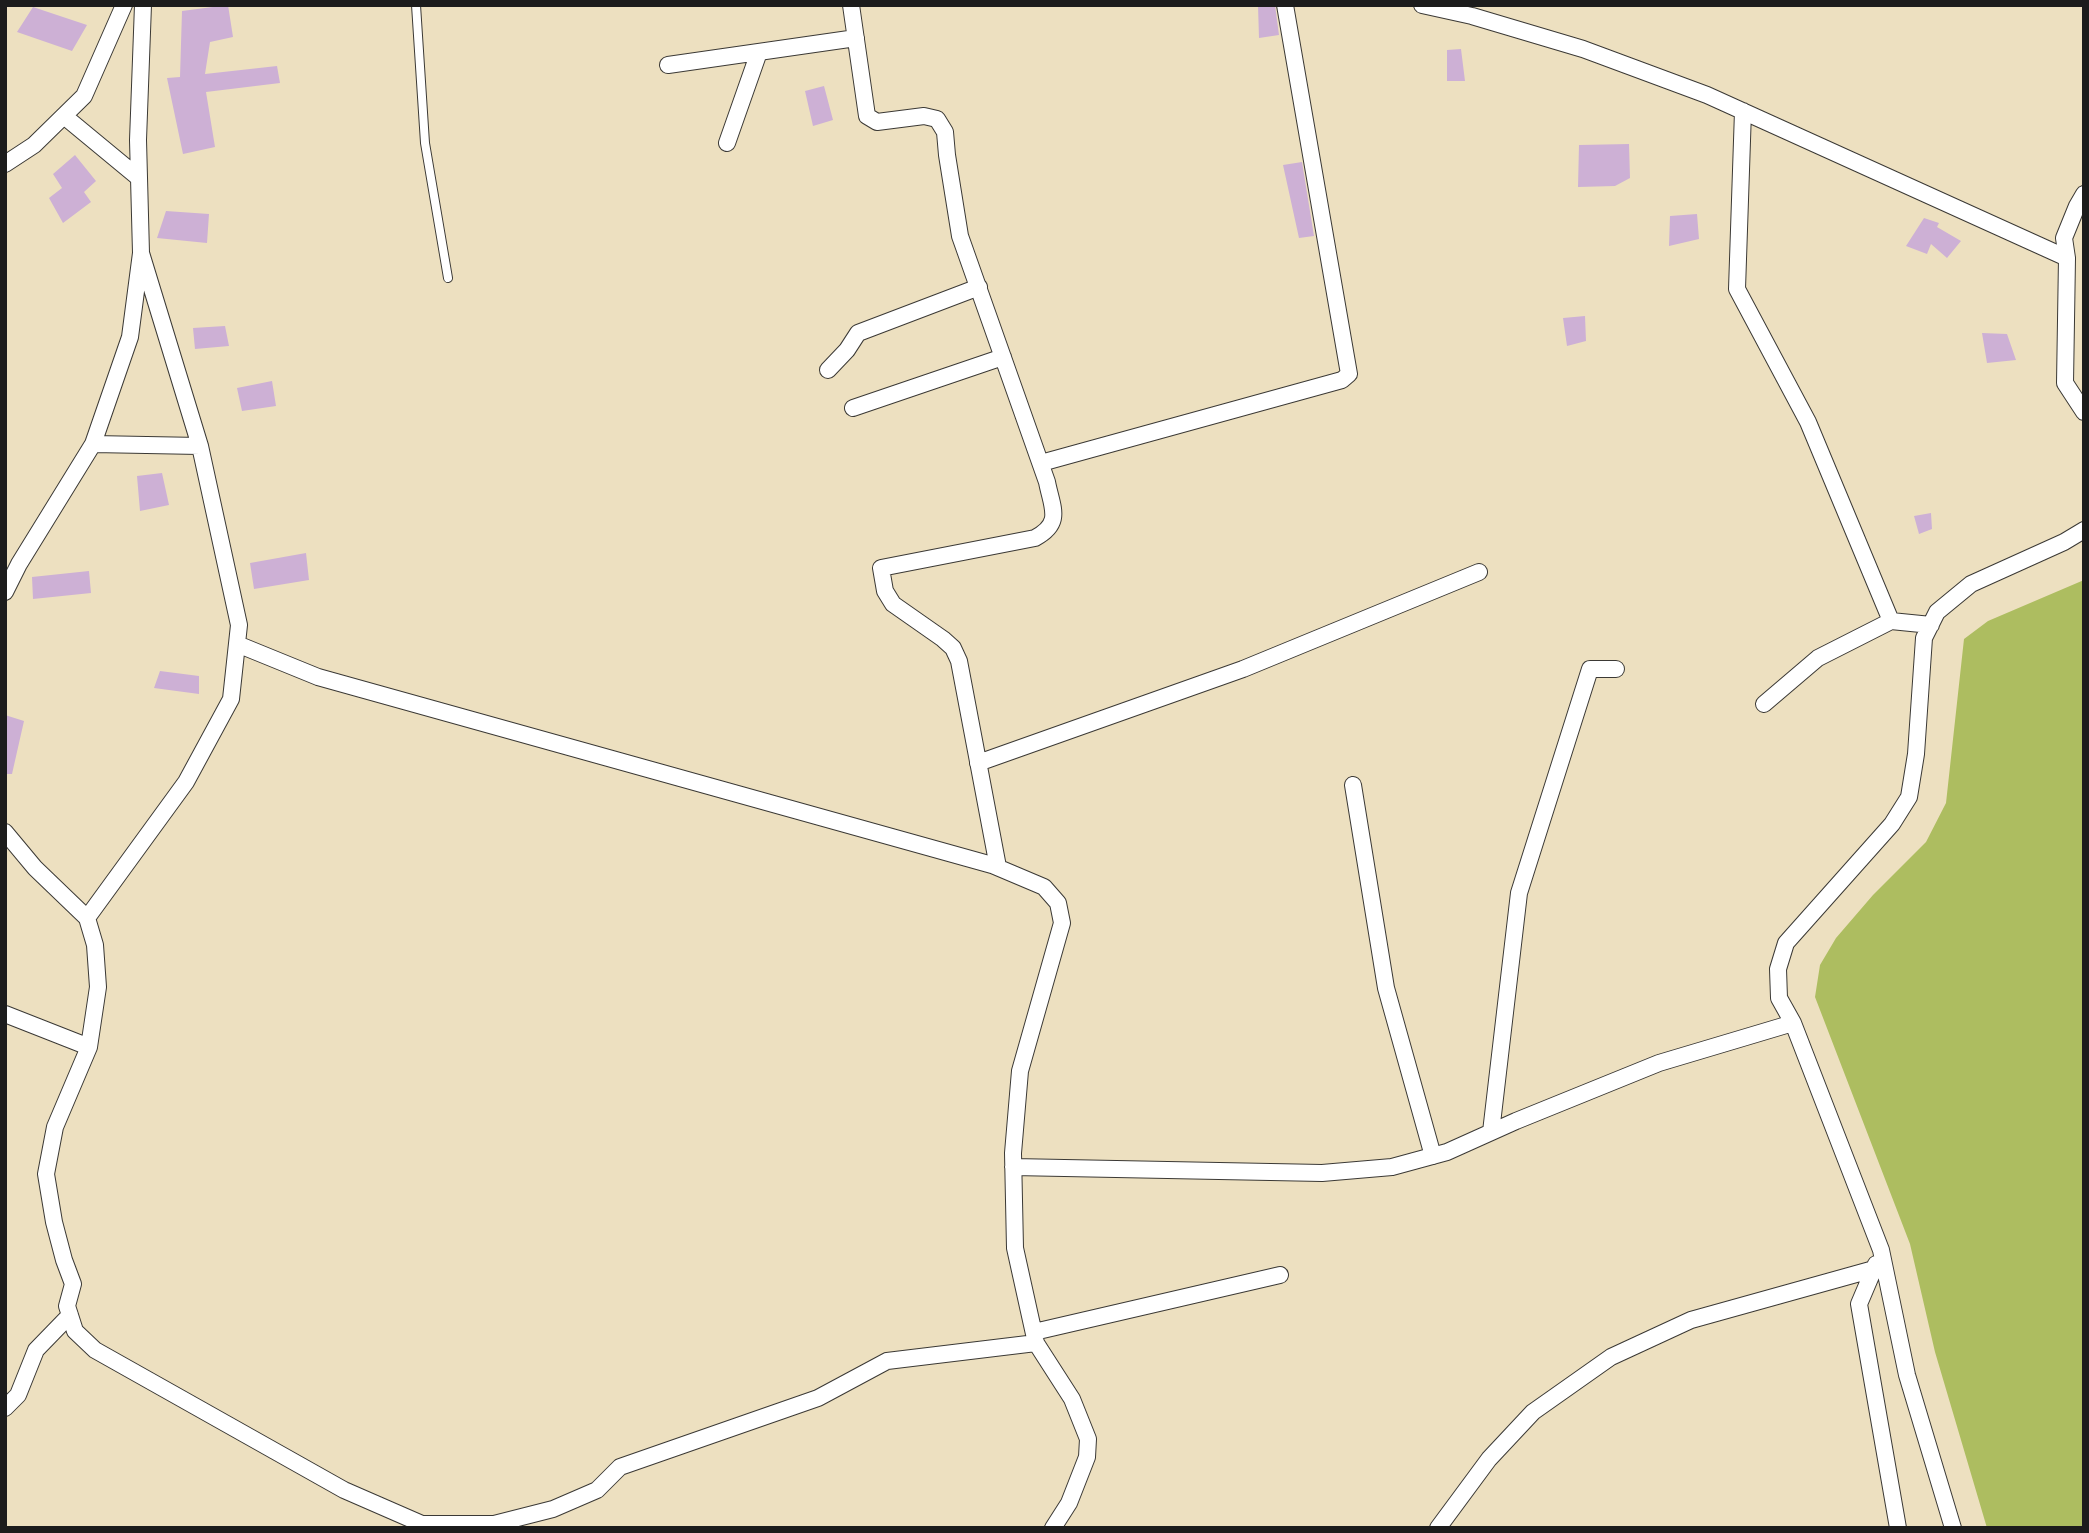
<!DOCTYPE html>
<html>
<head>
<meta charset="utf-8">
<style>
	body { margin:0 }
	#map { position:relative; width:2089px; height:1533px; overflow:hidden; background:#ede0c0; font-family:Sriracha,sans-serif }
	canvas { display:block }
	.frame { position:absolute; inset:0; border:7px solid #1c1c1c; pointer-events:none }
</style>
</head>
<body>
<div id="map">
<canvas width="2089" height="1533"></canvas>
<div class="frame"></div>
</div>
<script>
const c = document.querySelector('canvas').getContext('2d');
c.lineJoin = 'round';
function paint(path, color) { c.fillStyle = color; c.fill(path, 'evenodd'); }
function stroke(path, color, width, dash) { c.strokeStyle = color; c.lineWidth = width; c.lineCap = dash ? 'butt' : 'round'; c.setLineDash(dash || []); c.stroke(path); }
const green = new Path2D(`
	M2084 580V1528H1987L1935 1352 1910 1244 1815 997 1820 965 1836 938 1873 895 1926 842 1946 803 1964 639 1988 621Z`);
const building = new Path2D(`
	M228 5 233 37 210 42 205 74 277 66 280 83 206 92 215 147 183 154 167 78 180 77 182 11Z
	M1258 5H1275L1279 35 1259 38Z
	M33 7 87 25 72 51 17 32Z
	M1461 49 1465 81H1447V50Z
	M824 86 833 120 813 126 805 91Z
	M1629 144 1630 178 1615 186 1578 187 1579 145Z
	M75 155 96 181 84 192 91 202 63 223 49 198 62 188 53 174Z
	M1302 162 1314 236 1299 238 1283 165Z
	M166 211 209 214 207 243 157 238Z
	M1697 214 1699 239 1669 246 1670 216Z
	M1924 218 1939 223 1937 227 1961 241 1947 258 1931 244 1927 254 1906 246Z
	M1585 316 1586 341 1567 346 1563 318Z
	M225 326 229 346 195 349 193 328Z
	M1982 333 2007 334 2016 360 1987 363Z
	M272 381 276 406 242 411 237 388Z
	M162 473 169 505 140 511 137 476Z
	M1931 513 1932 529 1919 534 1914 516Z
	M306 553 309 580 254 589 250 563Z
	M89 571 91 593 33 599 32 577Z
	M160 671 199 676V694L154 688Z
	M5 715 24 721 12 774H5Z`);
const lane = new Path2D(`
	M416 5 425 143 448 278`);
const street = new Path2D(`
	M851 5 867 116 877 122 924 116 937 119 945 132 947 155 960 236 1047 482C1052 508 1063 523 1035 538L881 568 885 591 893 604 943 639 953 648 959 661 998 867
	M1422 5 1472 16 1583 49 1707 95 2067 258
	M668 65 856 38
	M1743 111 1737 289 1808 422 1891 621 1931 625
	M64 116 139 178
	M727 143 759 52
	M5 164 34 145 84 96 124 5
	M2084 194 2077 206 2064 238 2067 258 2065 383 2084 412
	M828 370 847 350 858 333 979 287
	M853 408 1003 357
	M93 444 200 446
	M1041 463 1342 380 1349 374 1285 5
	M5 592 19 564 93 444 130 337 141 253 138 140 143 5
	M237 644 318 677 992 865 1044 887 1058 903 1062 923 1020 1071 1013 1153 1015 1248 1036 1343 1072 1399 1088 1439 1087 1457 1069 1503 1053 1528
	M1764 704 1818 658 1891 621
	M978 763 1243 669 1479 572
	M1353 785 1386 988 1433 1156
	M5 832 35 868 87 918 95 945 98 987 89 1047 55 1127 46 1174 54 1222 64 1260 73 1284 67 1306 75 1331 95 1350 344 1490 422 1524H494L553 1509 597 1490 620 1467 818 1398 887 1361 1036 1343
	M87 918 186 782 231 699 239 625 200 446 141 253
	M5 1014 89 1047
	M1491 1132 1519 893 1590 669H1616
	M1013 1167 1322 1173 1392 1167 1447 1152 1516 1121 1659 1063 1793 1023
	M1876 1264 1859 1304 1898 1528
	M1034 1332 1280 1275
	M5 1408 18 1395 36 1350 70 1315
	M1438 1528 1489 1459 1533 1412 1611 1357 1691 1320 1874 1269
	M1953 1528 1907 1375 1881 1250 1793 1023 1779 998 1778 969 1786 943 1892 824 1909 797 1916 754 1924 638 1937 612 1971 584 2064 542 2084 530`);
paint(green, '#adbd60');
paint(building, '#cdb0d5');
stroke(lane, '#3b3935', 10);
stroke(street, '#3b3935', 18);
stroke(lane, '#fff', 8);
stroke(street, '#fff', 16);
</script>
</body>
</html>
